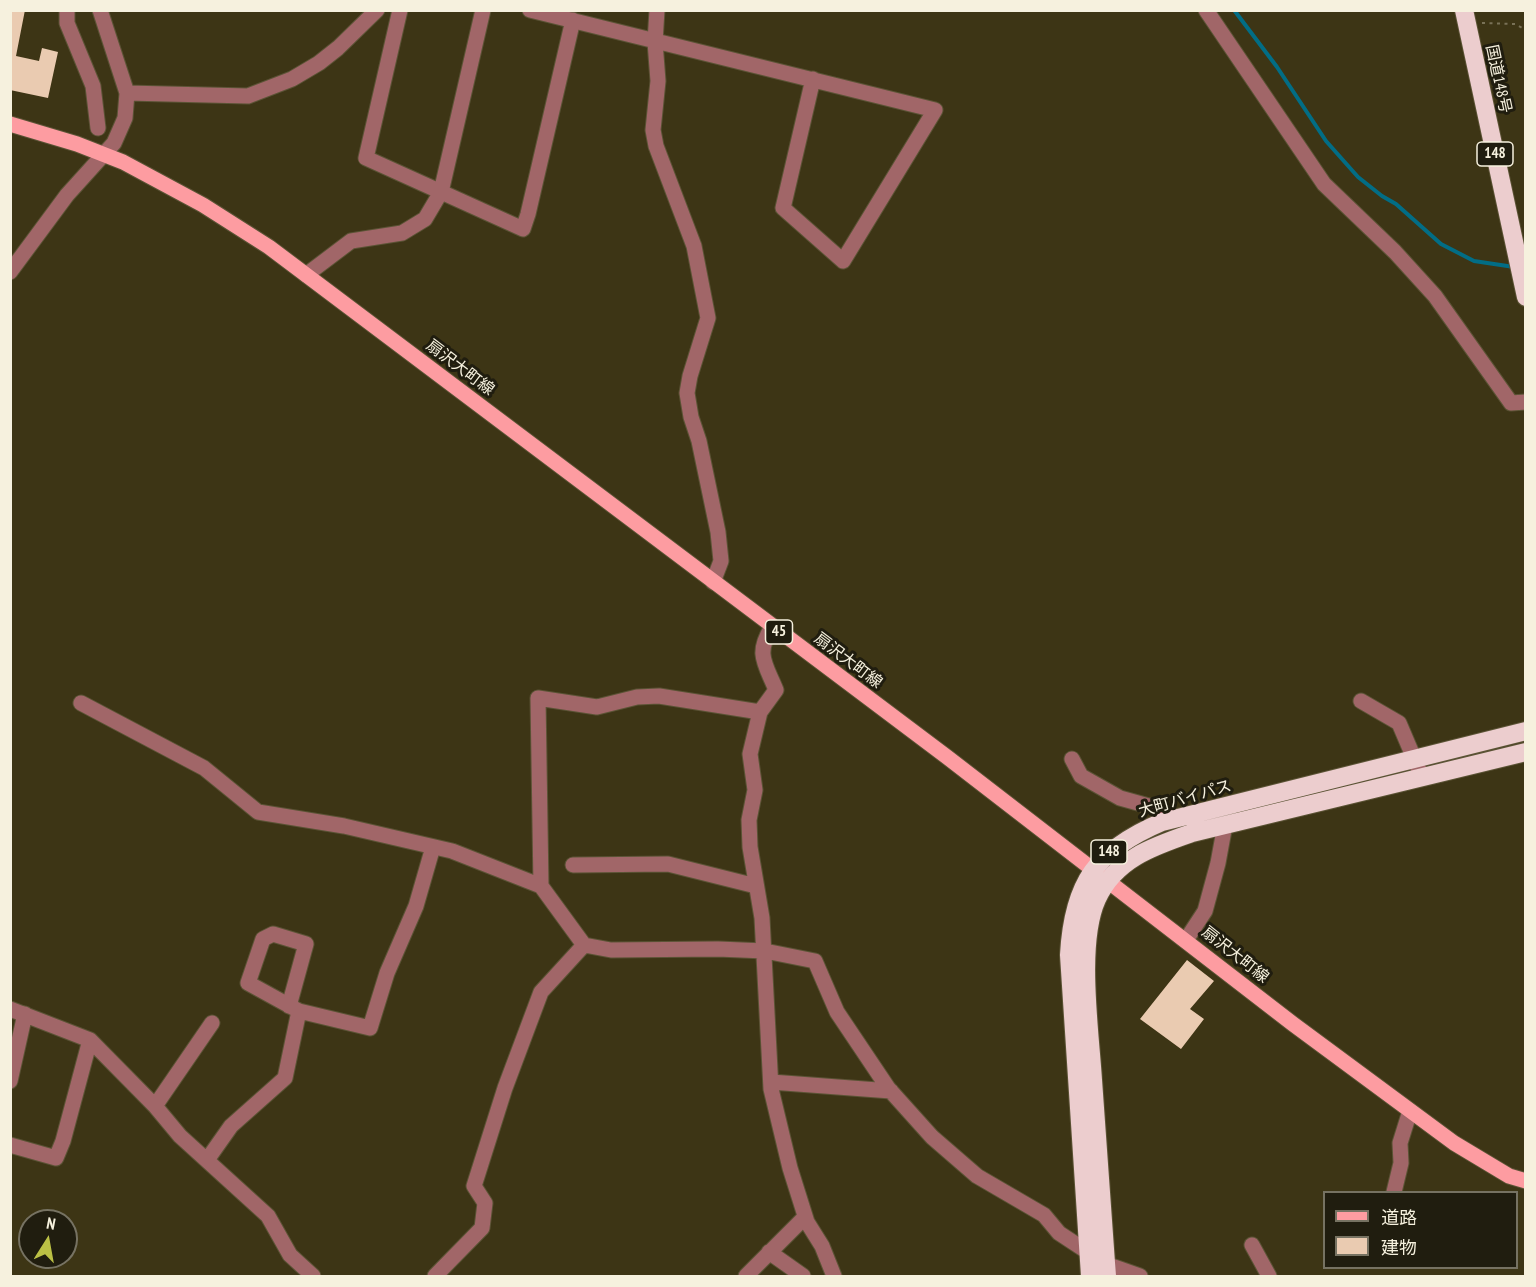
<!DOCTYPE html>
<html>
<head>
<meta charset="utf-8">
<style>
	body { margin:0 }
	#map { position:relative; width:1536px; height:1287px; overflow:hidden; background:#3d3515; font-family:"PT Sans Narrow","Noto Sans JP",sans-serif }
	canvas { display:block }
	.frame { position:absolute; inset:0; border:12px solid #f6f1de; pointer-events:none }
	.legend { position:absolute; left:1323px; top:1191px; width:195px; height:78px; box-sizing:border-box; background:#201d0f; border:2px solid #767262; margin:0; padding:8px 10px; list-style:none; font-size:18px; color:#f6f1de }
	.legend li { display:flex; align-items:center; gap:12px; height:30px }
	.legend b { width:30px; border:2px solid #767262 }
	.north { position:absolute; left:18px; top:1209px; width:60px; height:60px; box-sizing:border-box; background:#201d0f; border:2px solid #767262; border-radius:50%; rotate:11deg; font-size:16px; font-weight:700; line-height:24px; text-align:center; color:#f6f1de }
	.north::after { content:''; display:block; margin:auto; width:21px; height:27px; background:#bbc045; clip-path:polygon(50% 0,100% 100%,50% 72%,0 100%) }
</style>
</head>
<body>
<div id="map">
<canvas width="1536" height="1287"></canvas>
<div class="frame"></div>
<ul class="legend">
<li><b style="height:8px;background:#fd9ca1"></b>道路</li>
<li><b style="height:16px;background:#eacbb1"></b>建物</li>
</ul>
<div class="north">N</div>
</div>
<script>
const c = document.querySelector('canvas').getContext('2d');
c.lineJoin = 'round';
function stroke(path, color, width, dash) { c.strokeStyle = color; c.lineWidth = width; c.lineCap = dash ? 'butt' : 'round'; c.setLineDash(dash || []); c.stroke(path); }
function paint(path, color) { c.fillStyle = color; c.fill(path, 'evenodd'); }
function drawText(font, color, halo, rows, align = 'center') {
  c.font = font + ' "PT Sans Narrow","Noto Sans JP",sans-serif'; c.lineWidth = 6; c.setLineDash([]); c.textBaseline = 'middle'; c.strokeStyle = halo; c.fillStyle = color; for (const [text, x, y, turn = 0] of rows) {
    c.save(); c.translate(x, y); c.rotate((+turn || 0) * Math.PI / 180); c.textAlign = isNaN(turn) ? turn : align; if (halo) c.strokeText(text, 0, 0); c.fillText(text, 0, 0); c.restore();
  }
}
const stream = new Path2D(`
	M1234 10 1277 67 1326 141 1358 177 1382 196 1396 204 1441 244 1474 261 1514 267`);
const building = new Path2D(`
	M10 10H25L16 56 39 61 42 48 58 52 48 98 10 90Z
	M1187 960 1214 981 1190 1009 1204 1019 1181 1049 1140 1019Z`);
const path = new Path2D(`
	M1482 23 1515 24 1526 30`);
const minor = new Path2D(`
	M67 10V23L93 86 98 128
	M400 10 366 158 523 229 528 214 573 20
	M530 10 935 110 843 261 783 208 813 79
	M657 10 655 42 658 81 653 130 656 146 694 246 708 318 690 376 687 393 691 417 699 441 718 532 721 561 713 582
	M1206 10 1324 184 1395 252 1435 296 1511 403 1526 402
	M127 93 248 96 292 79 319 63 338 48 377 10
	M10 272 67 195 114 143 125 118 127 93 100 10
	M306 275 351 241 402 233 425 219 441 192 483 10
	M772 627C755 654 765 663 776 690L760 712 750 754 755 790 749 820 750 847 762 918 771 1089 790 1168 807 1222 822 1246 834 1276
	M1361 701 1399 723 1422 777
	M81 703 204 768 258 812 344 826 452 851 541 886 584 945 611 950 718 949 765 951 815 961 837 1012 888 1088 932 1137 977 1176 1044 1215 1059 1233 1106 1264 1140 1276
	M1072 759 1081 776 1120 798 1163 810 1173 820
	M573 865 668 864 756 886
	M541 886 538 698 597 707 637 697 659 696 760 712
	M1186 940 1205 911 1218 863 1225 825
	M289 1006 306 944 273 934 263 939 248 983 299 1011
	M10 1009 90 1040 155 1106 180 1136 268 1216 290 1255 313 1276
	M10 1081 25 1014
	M771 1082 891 1091
	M155 1106 212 1023
	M10 1145 56 1158 63 1141 90 1040
	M207 1160 231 1126 285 1078 299 1011 370 1028 387 973 416 906 433 847
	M1394 1192 1401 1163 1400 1143 1410 1111
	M1252 1245 1269 1276
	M769 1252 803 1276
	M435 1276 482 1228 485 1203 474 1186 505 1088 541 992 584 945
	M746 1276 805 1217`);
const major = new Path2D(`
	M10 124 77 144 123 162 203 205 269 247 947 757 1293 1024 1454 1143 1509 1176 1526 1181`);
const highway = new Path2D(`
	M1464 10 1526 297
	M1090 1276 1069 955C1073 883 1096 850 1162 822L1526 731
	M1107 1276C1102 1211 1098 1146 1093 1080 1090 1031 1077 943 1097 899 1115 859 1154 846 1192 833L1526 752`);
const shields = [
	[1495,154,36],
	[779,632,27],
	[1109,852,36]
];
const shieldNames = [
	["148",1495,154],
	["45",779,632],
	["148",1109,852]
];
const streetNames = [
	["国道148号",1498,79,78],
	["扇沢大町線",460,368,37],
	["扇沢大町線",848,661,37],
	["大町バイパス",1185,799,-16],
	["扇沢大町線",1235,955,38]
];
stroke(stream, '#026d85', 4);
paint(building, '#eacbb1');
stroke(minor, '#5b5335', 17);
stroke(major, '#5b5335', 17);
stroke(highway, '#5b5335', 20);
stroke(path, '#797257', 2, [3, 4.5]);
stroke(minor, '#a16668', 15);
stroke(major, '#fd9ca1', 15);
stroke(highway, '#eccdce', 18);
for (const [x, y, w] of shields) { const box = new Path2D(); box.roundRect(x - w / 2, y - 12, w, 24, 4.5); c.fillStyle = '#201d0f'; c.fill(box); stroke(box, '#f6f1de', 1.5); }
drawText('bold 15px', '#f6f1de', null, shieldNames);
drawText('16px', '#f6f1de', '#201d0f', streetNames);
</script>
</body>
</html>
